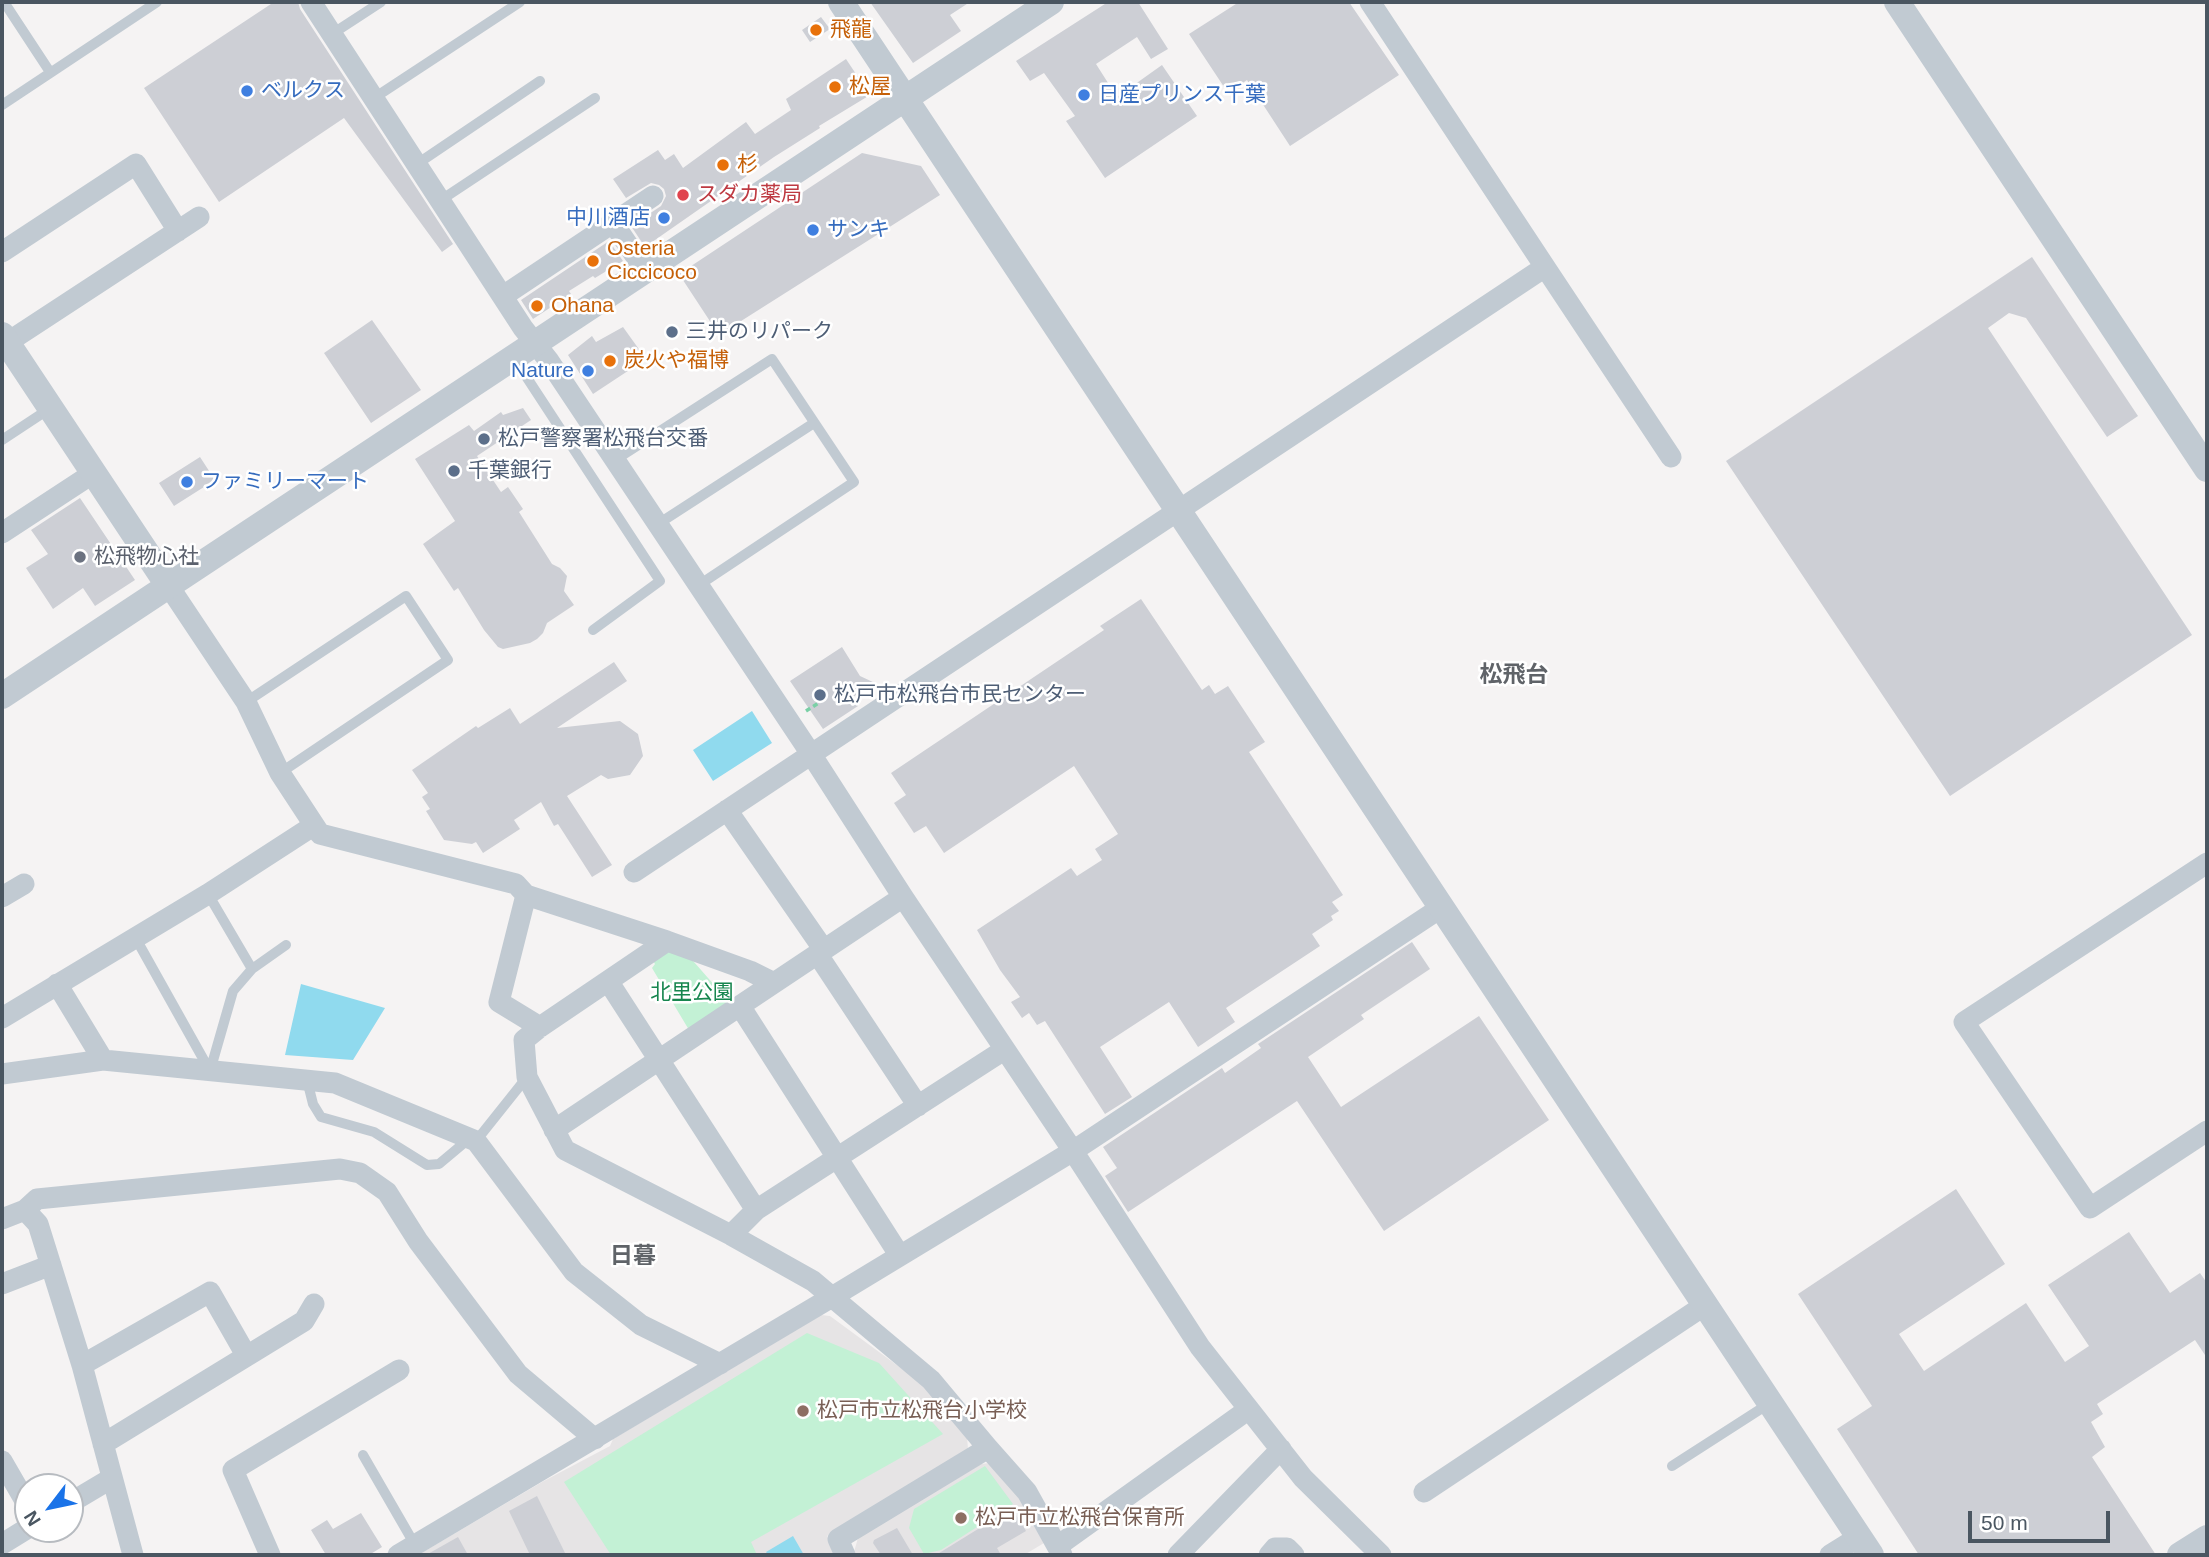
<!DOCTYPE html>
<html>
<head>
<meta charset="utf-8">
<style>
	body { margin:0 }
	#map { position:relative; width:2209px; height:1557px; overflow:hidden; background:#f5f3f3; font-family:Arial,sans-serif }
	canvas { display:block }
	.frame { position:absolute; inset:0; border:4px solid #4a5661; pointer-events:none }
	.north { position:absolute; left:14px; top:1473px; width:70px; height:70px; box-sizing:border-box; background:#fff; border:2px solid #b7bbc0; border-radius:50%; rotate:238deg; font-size:19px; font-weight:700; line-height:28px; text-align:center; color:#4a5661 }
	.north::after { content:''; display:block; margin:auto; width:24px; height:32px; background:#1a73e8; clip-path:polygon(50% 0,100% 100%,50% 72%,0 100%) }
	.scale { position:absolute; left:1968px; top:1511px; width:142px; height:32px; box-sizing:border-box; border:4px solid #4a5661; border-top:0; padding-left:9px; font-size:21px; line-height:24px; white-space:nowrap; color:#4a5661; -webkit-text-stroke:5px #fff; paint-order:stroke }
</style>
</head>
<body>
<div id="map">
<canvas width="2209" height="1557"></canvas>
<div class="frame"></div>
<div class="north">N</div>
<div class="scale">50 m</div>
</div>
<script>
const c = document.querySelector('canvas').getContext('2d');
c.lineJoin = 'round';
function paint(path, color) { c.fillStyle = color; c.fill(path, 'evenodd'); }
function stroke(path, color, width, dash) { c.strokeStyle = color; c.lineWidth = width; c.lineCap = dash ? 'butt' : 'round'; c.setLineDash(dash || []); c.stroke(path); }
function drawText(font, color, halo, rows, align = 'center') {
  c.font = font + ' Arial,"Noto Sans JP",sans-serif'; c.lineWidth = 5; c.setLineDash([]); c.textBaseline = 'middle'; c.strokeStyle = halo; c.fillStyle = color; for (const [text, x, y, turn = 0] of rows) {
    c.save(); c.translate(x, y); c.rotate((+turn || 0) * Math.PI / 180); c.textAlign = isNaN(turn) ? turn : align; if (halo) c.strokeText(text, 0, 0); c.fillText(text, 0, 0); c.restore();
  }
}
const education = new Path2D(`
	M821 1315 830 1316 924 1385 967 1437 968 1449 827 1536 835 1555H418L542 1482 610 1446 613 1439Z
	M990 1463 1019 1498 1044 1543 1024 1555H856L854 1552 858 1538 981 1464Z`);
const green = new Path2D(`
	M664 950 687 954 730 1003 689 1030 652 968 655 964 652 959Z
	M807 1333 879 1363 943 1434 751 1542 757 1555H611L564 1482Z
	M985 1466 1013 1504 941 1550 924 1554 909 1528 914 1509Z`);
const water = new Path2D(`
	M752 711 772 743 713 781 693 750Z
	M301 984 385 1008 353 1060 285 1055Z
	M793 1536 804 1555H768L766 1552Z`);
const building = new Path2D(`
	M274 2H298L300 9 453 244 442 252 344 118 219 202 144 88Z
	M870 2H970L950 15 961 31 913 63Z
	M1108 2H1138L1168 49 1151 59 1137 37 1096 64 1117 97 1162 65 1197 116 1105 178 1066 121 1075 116 1044 73 1030 81 1016 61Z
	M1239 2H1349L1399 75 1290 146 1247 80 1228 93 1189 34Z
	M821 17 830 29 810 42 802 30Z
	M846 59 870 95 819 126 820 128 774 157 645 247 631 226 661 206 666 196 664 189 659 185 651 183 626 198 613 179 658 150 665 160 674 154 683 168 746 122 755 134 791 110 786 99Z
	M862 153 921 166 940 195 719 335 679 274Z
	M609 241 623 261 595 278 593 276 569 291 571 294 533 319 521 300Z
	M2032 257 2138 416 2107 437 2026 318 2009 313 1988 328 2192 635 1950 796 1726 461Z
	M372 320 421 390 371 423 324 353Z
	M623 327 646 359 593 394 568 355 592 336 596 342Z
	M523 408 531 420 477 456 501 492 508 487 523 509 519 512 552 564 560 568 567 576 564 591 574 605 547 623 543 633 537 639 530 643 503 649 498 647 484 630 458 588 454 591 423 544 455 521 415 459 469 425 474 431 501 412 503 415Z
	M200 457 215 480 174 506 159 483Z
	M80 498 135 580 95 606 83 588 53 609 26 568 48 554 31 530Z
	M1141 599 1202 690 1209 685 1215 694 1228 686 1265 742 1249 752 1343 895 1332 902 1339 911 1331 916 1333 920 1312 934 1320 946 1226 1008 1235 1022 1198 1047 1169 1002 1100 1047 1132 1097 1105 1114 1045 1021 1037 1025 1029 1013 1022 1018 1011 1002 1020 997 1000 970 977 930 1071 868 1077 876 1102 860 1095 849 1118 834 1074 766 944 853 926 826 914 833 894 803 906 795 891 773 1104 630 1100 626Z
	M842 647 860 676 875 683 853 697 858 706 823 729 790 681Z
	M614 662 627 681 557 728 620 721 638 734 643 756 630 775 608 779 601 775 567 796 612 865 592 877 558 824 554 826 541 802 514 820 520 829 483 853 476 842 472 844 444 840 426 811 430 809 422 797 428 793 412 770 476 726 478 728 510 708 520 724Z
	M1412 942 1430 969 1361 1015 1364 1019 1308 1057 1341 1107 1479 1016 1549 1120 1384 1231 1297 1101 1128 1212 1105 1176 1117 1168 1103 1147 1222 1068 1225 1073 1261 1048 1258 1044Z
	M1956 1189 2005 1264 1899 1334 1924 1371 2026 1303 2065 1362 2089 1346 2048 1285 2129 1232 2170 1293 2200 1273 2207 1283V1358L2195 1340 2097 1404 2103 1414 2091 1422 2105 1447 2092 1457 2156 1555H1919L1837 1429 1872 1406 1798 1294Z
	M537 1496 566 1555H530L509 1511Z
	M1012 1508 1026 1531 997 1548 1001 1555H936Z
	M361 1513 382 1547 369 1555H326L311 1530 327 1520 333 1529Z
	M897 1528 913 1555H881L873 1543 874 1540Z
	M458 1537 468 1555H426Z`);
const path = new Path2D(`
	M806 711 820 702`);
const service = new Path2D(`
	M4 2 50 72
	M332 34 381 2
	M374 98 520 2
	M2 105 157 2
	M417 164 540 81
	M441 200 595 98
	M514 358 660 581 593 630
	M2 440 49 409
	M615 460 772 359 854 482 699 585
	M658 524 814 423
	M246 702 406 596 448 660 280 773
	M208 894 252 969
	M135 937 210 1071
	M210 1071 233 991 252 969 286 945
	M307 1080 313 1104 321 1117 374 1132 427 1165 439 1164 470 1138
	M476 1141 527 1077
	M363 1455 415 1545
	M1672 1466 1770 1403`);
const minor = new Path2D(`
	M311 2 523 328 549 361 811 754 903 897 1073 1151 1200 1347 1303 1478 1381 1555
	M613 223 645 270
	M2 252 136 164 178 231
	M1545 267 1671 457
	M503 296 653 196
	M2 346 199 217
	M2 533 92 474
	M168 585 246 702 280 773 320 834 516 884 526 895 667 941
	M727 810 824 950
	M2207 863 1964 1022 2090 1208 2207 1131
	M634 872 1545 267 1370 2
	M526 895 499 1002 540 1027
	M2 897 24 884
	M903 897 774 983 750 971 667 941 540 1027 524 1040 527 1077 565 1150 731 1235 813 1281 832 1297 1073 1151 1442 907
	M818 955 918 1106
	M608 981 756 1210
	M57 984 103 1060
	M740 1006 900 1256
	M2 1018 208 894 313 826
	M2 1074 103 1060 335 1083 476 1141 574 1272 641 1325 720 1364
	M554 1130 774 983
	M25 1210 37 1199 340 1169 360 1173 387 1192 418 1241 518 1374 595 1439
	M2 1219 25 1210 38 1224 82 1365 133 1555
	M731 1235 756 1210 1004 1050
	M2 1284 51 1265
	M82 1365 210 1292 246 1355
	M103 1444 304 1321 314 1304
	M988 1448 1027 1492 1062 1555
	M2 1461 28 1506
	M1424 1492 1705 1305
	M70 1503 112 1478
	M2 1544 28 1528
	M1059 1545 1249 1409
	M270 1555 233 1470 399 1370
	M398 1555 832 1297 931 1380 988 1448 838 1539 845 1555
	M1178 1555 1281 1449
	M1269 1555 1275 1548H1287L1294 1555
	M1830 1555 1859 1537`);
const tertiary = new Path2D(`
	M841 2 1871 1555
	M1897 2 2207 469
	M2 335 168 585
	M2 696 1051 2
	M2180 1555 2207 1538`);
const markers = [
	[816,30,7,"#e8710a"],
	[835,87,7,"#e8710a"],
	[247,91,7,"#3f7fe0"],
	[1084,95,7,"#3f7fe0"],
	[723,165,7,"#e8710a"],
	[683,195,7,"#e0444e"],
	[664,218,7,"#3f7fe0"],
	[813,230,7,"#3f7fe0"],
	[593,261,7,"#e8710a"],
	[537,306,7,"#e8710a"],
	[672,332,7,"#5c6f8a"],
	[610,361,7,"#e8710a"],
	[588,371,7,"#3f7fe0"],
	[484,439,7,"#5c6f8a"],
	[454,471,7,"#5c6f8a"],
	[187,482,7,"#3f7fe0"],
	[80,557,7,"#6b7280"],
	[820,695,7,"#5c6f8a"],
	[803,1411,7,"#8d6e63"],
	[961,1518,7,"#8d6e63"]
];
const foodNames = [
	["飛龍",830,30],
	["松屋",849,87],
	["杉",737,165],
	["Osteria",607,249],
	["Ciccicoco",607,273],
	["Ohana",551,306],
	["炭火や福博",624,361]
];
const shopNames = [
	["ベルクス",261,91],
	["日産プリンス千葉",1098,95],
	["中川酒店",650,218,"right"],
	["サンキ",827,230],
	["Nature",574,371,"right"],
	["ファミリーマート",201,482]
];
const healthNames = [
	["スダカ薬局",697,195]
];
const serviceNames = [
	["三井のリパーク",686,332],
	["松戸警察署松飛台交番",498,439],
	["千葉銀行",468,471],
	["松戸市松飛台市民センター",834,695]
];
const worshipNames = [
	["松飛物心社",94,557]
];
const parkNames = [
	["北里公園",692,993]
];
const educationNames = [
	["松戸市立松飛台小学校",817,1411],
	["松戸市立松飛台保育所",975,1518]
];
const neighbourhoodNames = [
	["松飛台",1514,676],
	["日暮",633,1257]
];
paint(education, '#e6e4e5');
paint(green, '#c3f1d5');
paint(water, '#90daee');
paint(building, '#cdcfd5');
stroke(path, '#7ad0a6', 3.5, [5, 3.5]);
stroke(service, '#c1cad2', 10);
stroke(minor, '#c1cad2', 21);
stroke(tertiary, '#c1cad2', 26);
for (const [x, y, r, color] of markers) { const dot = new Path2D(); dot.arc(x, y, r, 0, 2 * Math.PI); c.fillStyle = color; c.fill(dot); stroke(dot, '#fff', 2.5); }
drawText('21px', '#c56008', '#fff', foodNames, 'left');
drawText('21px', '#366cbe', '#fff', shopNames, 'left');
drawText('21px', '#be3a42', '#fff', healthNames, 'left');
drawText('21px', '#4e5e75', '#fff', serviceNames, 'left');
drawText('21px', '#5b616d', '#fff', worshipNames, 'left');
drawText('21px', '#17864f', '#fff', parkNames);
drawText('21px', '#785e54', '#fff', educationNames, 'left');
drawText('bold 23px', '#5f6368', '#fff', neighbourhoodNames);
</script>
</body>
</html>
